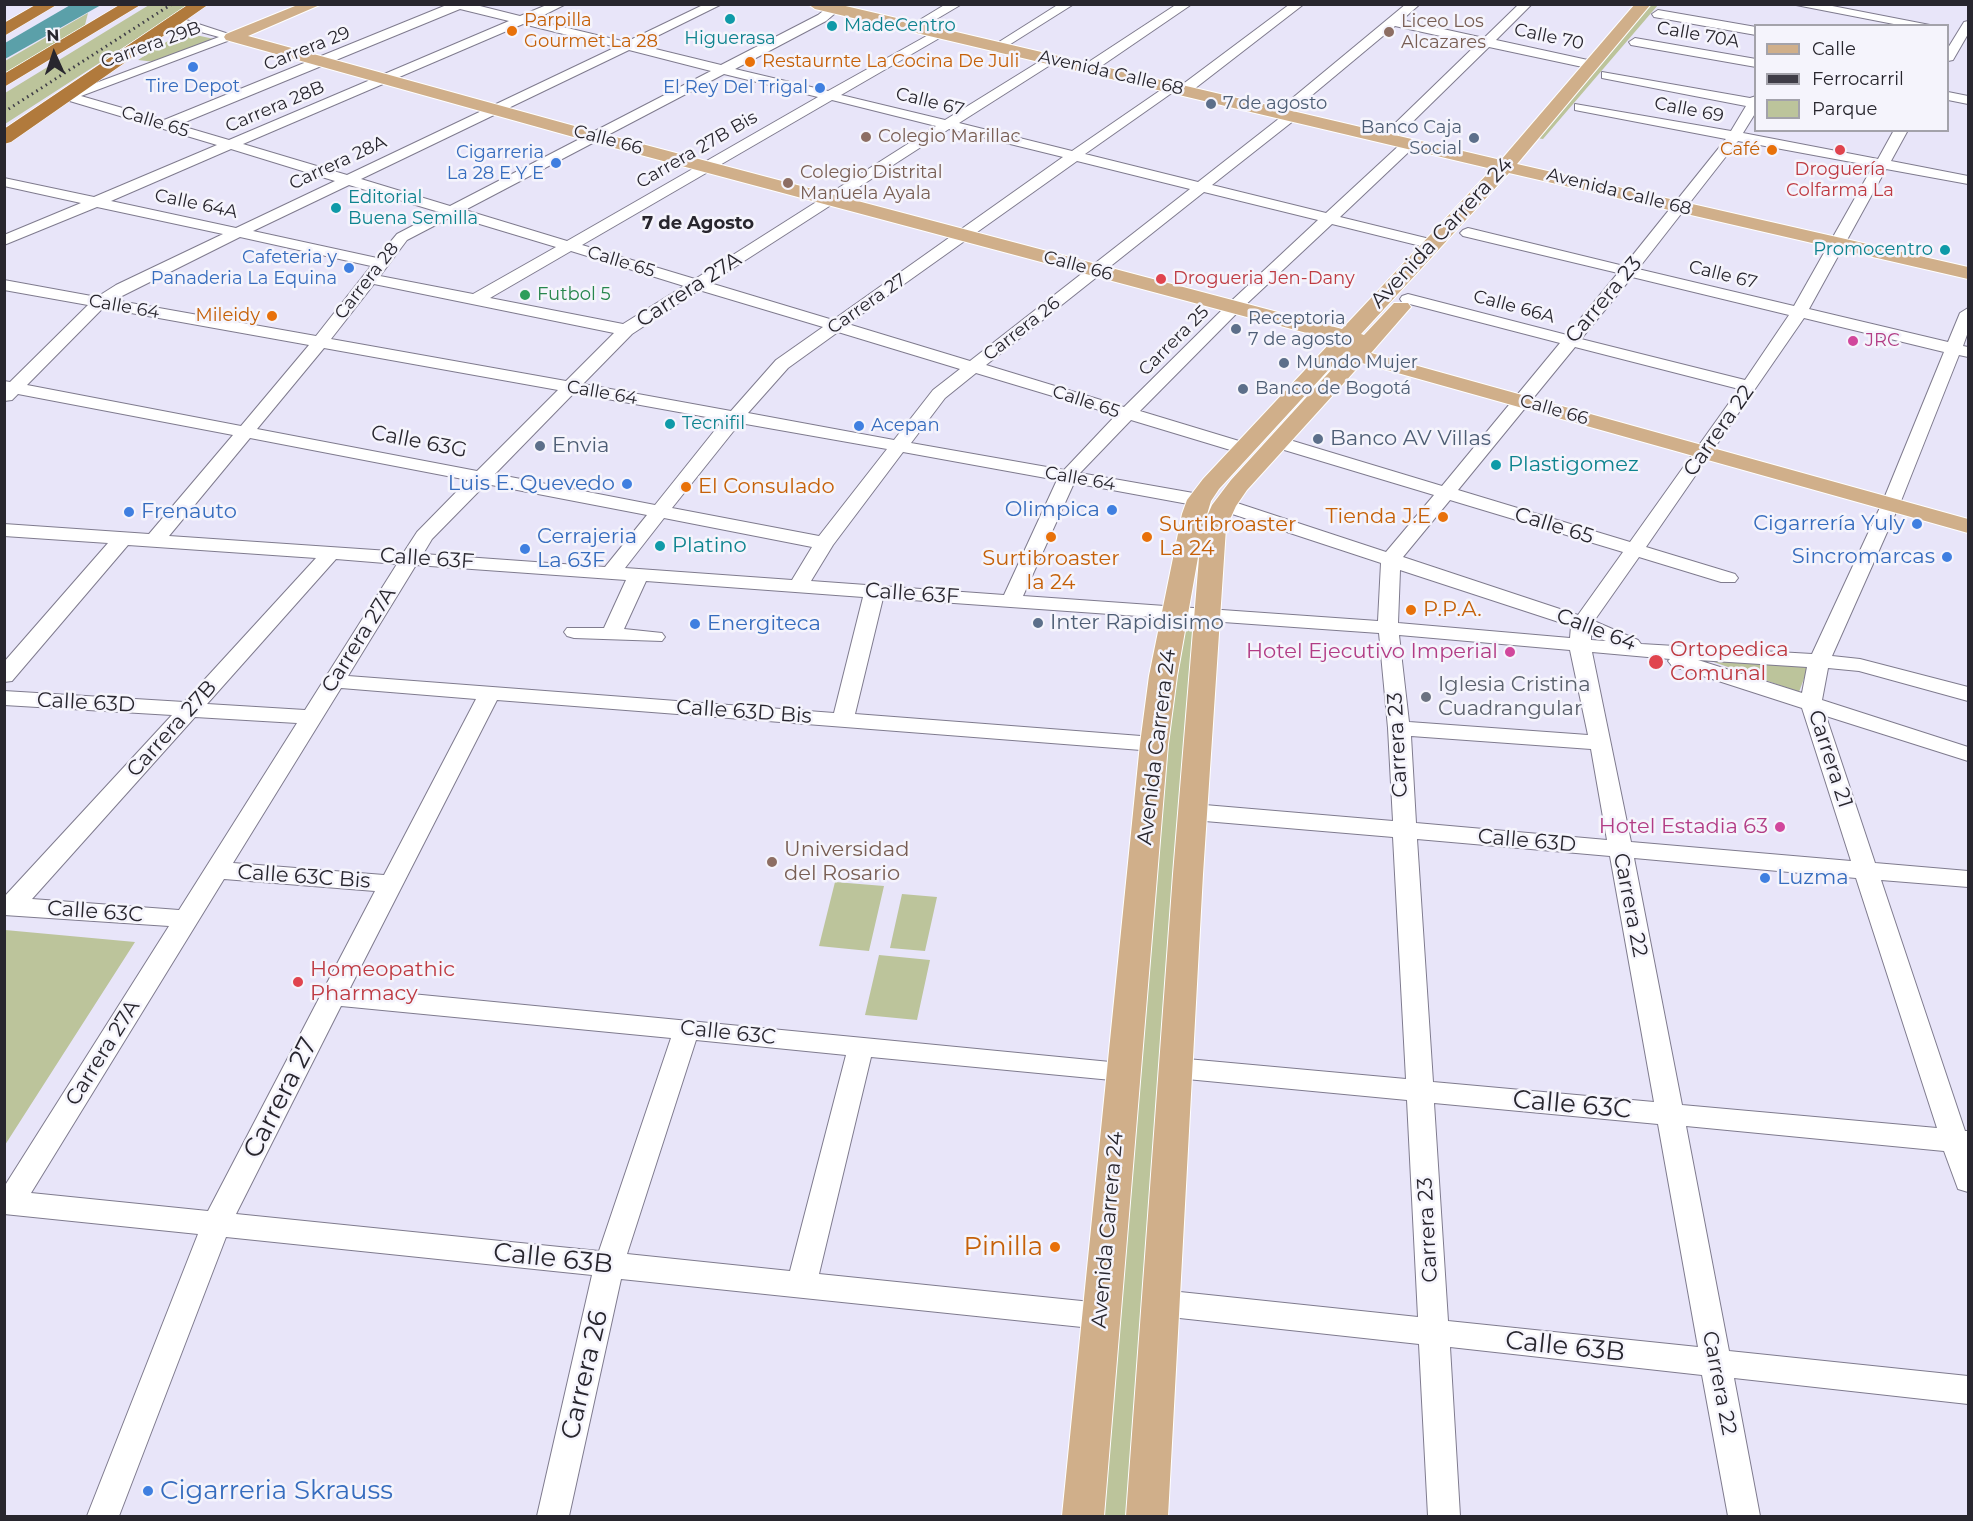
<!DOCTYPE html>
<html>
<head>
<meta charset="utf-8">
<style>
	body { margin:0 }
	#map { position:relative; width:1973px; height:1521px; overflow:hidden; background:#e8e5f9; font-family:Montserrat,sans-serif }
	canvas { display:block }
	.frame { position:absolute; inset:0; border:6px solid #28262e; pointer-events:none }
	.legend { position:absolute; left:1754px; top:24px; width:195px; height:108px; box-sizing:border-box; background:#f5f4fc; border:2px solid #a3a2aa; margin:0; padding:8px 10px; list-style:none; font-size:18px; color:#28262e }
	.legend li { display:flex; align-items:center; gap:12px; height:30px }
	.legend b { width:30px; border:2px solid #a3a2aa }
	.north { position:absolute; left:24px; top:24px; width:60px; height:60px; -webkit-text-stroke:4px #f5f4fc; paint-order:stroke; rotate:357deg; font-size:16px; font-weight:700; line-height:24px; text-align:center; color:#28262e }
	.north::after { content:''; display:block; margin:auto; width:21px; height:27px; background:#28262e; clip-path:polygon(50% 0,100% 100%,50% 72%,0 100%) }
</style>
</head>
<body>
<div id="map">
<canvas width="1973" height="1521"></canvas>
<div class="frame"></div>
<ul class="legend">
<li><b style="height:8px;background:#d0af8a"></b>Calle</li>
<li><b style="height:8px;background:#3f3d47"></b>Ferrocarril</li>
<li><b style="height:16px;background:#bcc49b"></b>Parque</li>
</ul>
<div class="north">N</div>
</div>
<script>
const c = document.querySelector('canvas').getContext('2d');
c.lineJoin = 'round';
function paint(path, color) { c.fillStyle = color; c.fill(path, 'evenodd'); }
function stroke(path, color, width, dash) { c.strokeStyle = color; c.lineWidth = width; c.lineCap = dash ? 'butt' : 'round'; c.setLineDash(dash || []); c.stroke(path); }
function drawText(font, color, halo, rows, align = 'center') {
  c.font = font + ' Montserrat,sans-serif'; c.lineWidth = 5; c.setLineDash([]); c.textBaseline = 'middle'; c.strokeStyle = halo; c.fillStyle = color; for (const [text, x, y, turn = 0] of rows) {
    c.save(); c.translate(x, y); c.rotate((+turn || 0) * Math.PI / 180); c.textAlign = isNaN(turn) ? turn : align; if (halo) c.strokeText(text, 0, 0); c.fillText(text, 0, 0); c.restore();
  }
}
const green = new Path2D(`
	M149 5H189L5 124V93Z
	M1650 5H1658L1543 139 1536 138Z
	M88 13 85 25 78 30 5 76V61Z
	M182 32 214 39 155 62 138 60Z
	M1181 625 1197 627 1155 1164 1131 1516H1099L1155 840Z
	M1708 660 1809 665 1799 692Z
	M835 882 884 886 869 951 819 946Z
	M902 894 937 897 925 951 890 948Z
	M5 930 135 942 5 1145 4 930Z
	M879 955 930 960 917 1020 865 1015Z`);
const water = new Path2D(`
	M72 4 101 5 5 59V43Z`);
const minor = new Path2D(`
	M449 4H472L520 16 549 4H566L534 20 626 42 705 4H722L639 45 721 65 818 15 832 4H846L826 21 735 69 828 91 939 29 943 30V36L841 95 945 120 1050 55 1055 56V62L959 123 1072 151 1171 83 1176 84V90L1085 154 1198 182 1281 117 1276 113 1278 110 1406 4H1420L1402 20 1484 38 1519 4H1532L1496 40 1597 62V68L1592 69 1489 47 1393 141H1383V135L1477 44 1395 26 1293 111 1299 115 1297 118 1212 185 1326 213 1405 140H1415V146L1340 217 1438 241 1441 244 1433 249 1332 224 1240 310 1140 411 1249 444 1252 448 1249 452H1237L1131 420 1080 473 1199 494 1208 500 1199 506 1074 483 1023 596 1378 621 1381 563 1217 509 1215 505 1217 501H1231L1386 552 1434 495 1271 446 1268 442 1277 437 1283 438 1442 486 1560 343 1402 302 1400 299 1402 296 1408 294 1567 335 1618 273 1463 236 1460 233 1463 230 1468 228 1624 266 1726 139 1580 111 1575 110V104L1731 131 1746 106 1607 79 1602 78V72L1750 98 1756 96V112L1743 133 1878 159 1894 130H1908L1891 161 1968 176V184L1886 169 1809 309 1948 342 1960 313 1968 308V332L1963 346 1968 347V357L1959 355 1901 501 1832 656 1860 659 1968 687V701L1859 671 1828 668 1822 700 1968 747V761L1826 716 1875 863 1968 871V887L1881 880 1965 1131H1968V1192L1958 1189 1944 1151 1686 1126 1729 1351 1968 1376V1404L1734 1378 1760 1516H1728L1702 1375 1450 1347 1460 1516H1428L1419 1344 1161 1316 1150 1312 1146 1303 1150 1294 1161 1290 1418 1317 1407 1100 1176 1078 1167 1075 1163 1068 1167 1061 1176 1058 1406 1079 1393 837 1193 820 1185 817 1181 812 1185 807 1193 804 1393 821 1388 728 1379 633 883 598 855 714 1154 737 1162 739 1165 744 1162 749 1154 751 497 700 350 988 1131 1064 1135 1071 1131 1078 1122 1081 871 1057 819 1274 1101 1303 1112 1307 1116 1316 1112 1325 1101 1329 621 1279 569 1516H537L592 1275 226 1237 119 1516H87L198 1234 4 1214V1187L169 926 4 915V897L172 715 4 705V691L184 702 316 558 128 545 12 681 4 682V662L108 543 4 536V524L149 534 233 435 18 394 12 400 4 401V381L10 382 88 305 4 290V280L97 297 116 285 223 234 97 207 4 245V235L81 203 4 186V178L94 197 217 145 63 99 61 96 219 37 172 24V18H180L238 37 81 96 164 120ZM460 9 509 21 229 140 178 125ZM523 24 616 47 347 175 243 144ZM629 50 711 71 450 206 361 179ZM724 74 818 97 567 241 465 210ZM832 100 936 126 695 279 582 245ZM949 129 1063 157 833 320 710 283ZM1738 141 1873 166 1794 306 1638 269ZM231 149 335 181 236 228 111 201ZM1077 161 1190 189 970 361 848 324ZM349 185 439 212 397 234 377 258 253 231ZM1204 192 1318 220 1228 304 1124 407 986 365ZM453 216 556 247 473 294 380 276 407 240ZM240 237 371 266 316 336 114 300ZM571 251 684 286 623 324 490 298ZM1632 277 1789 315 1745 380 1581 339ZM374 284 614 333 566 381 331 339ZM699 290 823 327 776 360 731 411 583 384 632 334ZM103 308 309 345 241 426 27 385ZM1804 318 1944 352 1883 501 1812 654 1641 644 1638 640 1594 621 1639 557 1721 582H1735L1738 578 1735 574 1646 547ZM838 332 960 369 933 390 894 440 748 413 788 368ZM1575 347 1739 389 1630 542 1458 490ZM324 348 558 390 477 471 257 429ZM976 373 1116 415 1064 470 911 443 945 398ZM574 393 723 420 655 505 495 474ZM740 423 887 449 819 536 672 508ZM250 438 468 480 417 532 404 552 169 536ZM903 452 1057 480 1004 595 811 581 833 545ZM486 484 647 515 605 567 423 554 432 539ZM1450 500 1623 552 1578 615 1403 557ZM664 518 812 547 792 580 625 568ZM336 559 397 564 305 710 207 704ZM416 565 626 580 604 628H567L564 632 567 636 574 638 662 641 665 637 662 633 624 629 646 581 863 597 834 713 348 676ZM1400 570 1571 626 1570 638 1398 623ZM1399 635 1570 650 1588 735 1409 722ZM1591 635 1606 641 1591 640ZM1592 652 1670 659 1668 661 1672 666 1802 708 1851 861 1631 842ZM1698 660 1807 667 1802 693ZM341 688 476 699 384 875 233 863ZM195 717 297 723 179 910 32 899ZM1411 736 1591 749 1607 840 1416 823ZM1417 839 1610 856 1654 1102 1433 1082ZM1634 858 1856 878 1937 1128 1682 1105ZM224 879 375 891 208 1211 31 1193ZM341 1006 671 1038 599 1251 236 1214ZM696 1040 846 1055 790 1271 627 1254ZM1434 1103 1658 1124 1698 1347 1448 1321Z
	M946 4H962L918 30 914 31 908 27Z
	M1059 4H1074L1001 50 997 51 991 47Z
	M1177 4H1192L1094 71H1084V65Z
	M1290 4H1304L1189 93H1179V87Z
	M1791 4H1822L1935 26H1904Z
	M1658 10 1756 27V35L1654 17 1652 14Z
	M1968 21V34L1953 60 1948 61V48L1964 22Z
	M1635 38 1756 59V67L1631 45 1629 42Z
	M1948 92 1968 96V104L1948 100Z`);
const major = new Path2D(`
	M300 4H322L248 36 589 130 1342 329 1492 169 815 9 808 4H837L1501 160 1635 4H1651L1517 164 1968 267V279L1509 173 1361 334 1364 335 1394 303H1408L1411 307 1371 353 1968 519V533L1362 363 1247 490 1236 506 1226 528 1203 874 1168 1516H1126L1173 874 1200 546 1177 676 1168 744 1104 1516H1062L1140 744 1149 676 1182 514 1187 500 1203 479 1333 340 577 138 226 40 224 37 226 34ZM1344 353 1345 355 1231 480 1212 505 1205 521 1211 501 1219 489Z`);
const highway = new Path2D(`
	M37 4H58L4 36V23Z
	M121 4H142L4 87V74Z
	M189 4H209L11 142 4 144V129Z`);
const rail = new Path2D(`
	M4 112 172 4`);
const markers = [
	[730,19,6,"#0f9aa8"],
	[832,26,6,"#0f9aa8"],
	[512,31,6,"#e8710a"],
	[1389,32,6,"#8d6e63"],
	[750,62,6,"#e8710a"],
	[193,67,6,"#3f7fe0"],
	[820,88,6,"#3f7fe0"],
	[1211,104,6,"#5c6f8a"],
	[866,137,6,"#8d6e63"],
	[1474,138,6,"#5c6f8a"],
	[1772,150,6,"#e8710a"],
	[1840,150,6,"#e0444e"],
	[556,163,6,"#3f7fe0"],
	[788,183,6,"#8d6e63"],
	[336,208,6,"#0f9aa8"],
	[1945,250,6,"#0f9aa8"],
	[349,268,6,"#3f7fe0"],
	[1161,279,6,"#e0444e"],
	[525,295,6,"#2e9e5b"],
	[272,316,6,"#e8710a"],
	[1236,329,6,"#5c6f8a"],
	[1853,341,6,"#d1479c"],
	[1284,363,6,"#5c6f8a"],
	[1243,389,6,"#5c6f8a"],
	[670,424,6,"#0f9aa8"],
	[859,426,6,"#3f7fe0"],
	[1318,439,6,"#5c6f8a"],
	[540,446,6,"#5c6f8a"],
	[1496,465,6,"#0f9aa8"],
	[627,484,6,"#3f7fe0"],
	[686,487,6,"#e8710a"],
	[1112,510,6,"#3f7fe0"],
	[129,512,6,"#3f7fe0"],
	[1443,517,6,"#e8710a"],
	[1917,524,6,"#3f7fe0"],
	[1051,537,6,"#e8710a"],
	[1147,537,6,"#e8710a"],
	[660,546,6,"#0f9aa8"],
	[525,549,6,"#3f7fe0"],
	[1947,557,6,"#3f7fe0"],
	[1411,610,6,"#e8710a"],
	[1038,623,6,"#5c6f8a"],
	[695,624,6,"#3f7fe0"],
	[1510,652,6,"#d1479c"],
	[1656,662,8,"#e0444e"],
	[1426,697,6,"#6b7280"],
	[1780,827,6,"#d1479c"],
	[772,862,6,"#8d6e63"],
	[1765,878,6,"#3f7fe0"],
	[298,982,6,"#e0444e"],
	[1055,1247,6,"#e8710a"],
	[148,1491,6,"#3f7fe0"]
];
const farFoodnames = [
	["Parpilla",524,21],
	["Gourmet La 28",524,42],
	["Restaurnte La Cocina De Juli",762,62],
	["Café",1760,150,"right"],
	["Mileidy",260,316,"right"]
];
const farEducationnames = [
	["Liceo Los",1401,22],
	["Alcazares",1401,43],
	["Colegio Marillac",878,137],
	["Colegio Distrital",800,173],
	["Manuela Ayala",800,194]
];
const farCulturenames = [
	["MadeCentro",844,26],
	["Higuerasa",730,39,"center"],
	["Editorial",348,198],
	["Buena Semilla",348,219],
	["Promocentro",1933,250,"right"],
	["Tecnifil",682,424]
];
const farStreetnames = [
	["Calle 70A",1698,35,10],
	["Calle 70",1549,37,12],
	["Carrera 29B",151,45,-20],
	["Carrera 29",307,49,-22],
	["Avenida Calle 68",1111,73,13],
	["Calle 67",930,102,14],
	["Carrera 28B",275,107,-23],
	["Calle 69",1689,110,11],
	["Calle 65",155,122,17],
	["Calle 66",608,140,15],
	["Carrera 27B Bis",697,150,-30],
	["Carrera 28A",338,163,-25],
	["Avenida Calle 68",1619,192,14],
	["Calle 64A",196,204,12],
	["Calle 65",621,262,17],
	["Calle 66",1078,266,15],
	["Calle 67",1723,275,14],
	["Carrera 28",367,281,-52],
	["Carrera 27",867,304,-35],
	["Calle 64",124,307,10],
	["Calle 66A",1514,307,15],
	["Carrera 26",1022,329,-38],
	["Carrera 25",1174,341,-45],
	["Calle 64",602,393,10],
	["Calle 65",1086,402,18],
	["Calle 66",1554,410,16],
	["Calle 64",1080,479,10]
];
const farShopnames = [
	["Tire Depot",193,87,"center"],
	["El Rey Del Trigal",808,88],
	["Cigarreria",544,153],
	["La 28 E Y E",544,174],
	["Cafeteria y",337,258],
	["Panaderia La Equina",337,279],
	["Acepan",871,426,"left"]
];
const farServicenames = [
	["7 de agosto",1223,104],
	["Banco Caja",1462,128,"right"],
	["Social",1462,149,"right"],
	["Receptoria",1248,319],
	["7 de agosto",1248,340],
	["Mundo Mujer",1296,363],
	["Banco de Bogotá",1255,389]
];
const farHealthnames = [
	["Droguería",1840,170],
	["Colfarma La",1840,191],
	["Drogueria Jen-Dany",1173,279,"left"]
];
const farNeighbourhoodnames = [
	["7 de Agosto",698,224]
];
const farLeisurenames = [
	["Futbol 5",537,295]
];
const farHotelnames = [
	["JRC",1865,341]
];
const streetNames = [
	["Avenida Carrera 24",1442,233,-47],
	["Carrera 27A",689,290,-33],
	["Carrera 23",1604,300,-50],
	["Carrera 22",1719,431,-55],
	["Calle 63G",419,442,11],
	["Calle 65",1554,526,17],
	["Calle 63F",427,559,4],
	["Calle 63F",912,594,4],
	["Calle 64",1596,630,21],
	["Carrera 27A",359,640,-58],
	["Calle 63D",86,703,3],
	["Calle 63D Bis",744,712,4],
	["Carrera 27B",172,729,-48],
	["Carrera 23",1398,745,-93],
	["Avenida Carrera 24",1157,747,-83],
	["Carrera 21",1830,759,72],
	["Calle 63D",1527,841,5],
	["Calle 63C Bis",304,877,4],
	["Carrera 22",1630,905,79],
	["Calle 63C",95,912,4],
	["Calle 63C",728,1033,6],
	["Carrera 27A",103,1053,-58],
	["Avenida Carrera 24",1108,1230,-85],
	["Carrera 23",1428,1230,-93],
	["Carrera 22",1719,1383,79]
];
const serviceNames = [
	["Banco AV Villas",1330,439],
	["Envia",552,446],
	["Inter Rapidisimo",1050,623]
];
const cultureNames = [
	["Plastigomez",1508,465],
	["Platino",672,546]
];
const shopNames = [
	["Luis E. Quevedo",615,484],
	["Olimpica",1100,510],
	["Frenauto",141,512,"left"],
	["Cigarrería Yuly",1905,524],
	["Cerrajeria",537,537,"left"],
	["La 63F",537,561,"left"],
	["Sincromarcas",1935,557],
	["Energiteca",707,624,"left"],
	["Luzma",1777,878,"left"]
];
const foodNames = [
	["El Consulado",698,487],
	["Tienda J.E",1431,517,"right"],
	["Surtibroaster",1159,525],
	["La 24",1159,549],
	["Surtibroaster",1051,559,"center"],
	["la 24",1051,583,"center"],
	["P.P.A.",1423,610]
];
const healthNames = [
	["Ortopedica",1670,650],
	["Comunal",1670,674],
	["Homeopathic",310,970],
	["Pharmacy",310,994]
];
const hotelNames = [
	["Hotel Ejecutivo Imperial",1498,652],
	["Hotel Estadia 63",1768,827]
];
const worshipNames = [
	["Iglesia Cristina",1438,685],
	["Cuadrangular",1438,709]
];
const educationNames = [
	["Universidad",784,850],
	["del Rosario",784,874]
];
const nearStreetnames = [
	["Carrera 27",281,1098,-63],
	["Calle 63C",1572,1105,5],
	["Calle 63B",553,1259,6],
	["Calle 63B",1565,1347,6],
	["Carrera 26",585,1375,-77]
];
const nearFoodnames = [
	["Pinilla",1043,1247]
];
const nearShopnames = [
	["Cigarreria Skrauss",160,1491]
];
paint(green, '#bcc49b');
paint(water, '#5ba0a9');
stroke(minor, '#7f7b8e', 2);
stroke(major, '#fff', 2);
stroke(highway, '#fff', 1);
paint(minor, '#fff');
paint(major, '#d0af8a');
paint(highway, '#b17a3c');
stroke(rail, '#3f3d47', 3, [1.5, 4]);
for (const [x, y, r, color] of markers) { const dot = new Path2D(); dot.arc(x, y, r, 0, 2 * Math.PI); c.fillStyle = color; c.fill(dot); stroke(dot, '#f5f4fc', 2); }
drawText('18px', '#c56008', '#f5f4fc', farFoodnames, 'left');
drawText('18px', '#785e54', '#f5f4fc', farEducationnames, 'left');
drawText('18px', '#0d838f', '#f5f4fc', farCulturenames, 'left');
drawText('18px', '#28262e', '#f5f4fc', farStreetnames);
drawText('18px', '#366cbe', '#f5f4fc', farShopnames, 'right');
drawText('18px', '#4e5e75', '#f5f4fc', farServicenames, 'left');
drawText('18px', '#be3a42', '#f5f4fc', farHealthnames);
drawText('bold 18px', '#28262e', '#f5f4fc', farNeighbourhoodnames);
drawText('18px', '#27864d', '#f5f4fc', farLeisurenames, 'left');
drawText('18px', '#b23c85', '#f5f4fc', farHotelnames, 'left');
drawText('21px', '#28262e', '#f5f4fc', streetNames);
drawText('21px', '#4e5e75', '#f5f4fc', serviceNames, 'left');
drawText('21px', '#0d838f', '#f5f4fc', cultureNames, 'left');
drawText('21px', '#366cbe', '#f5f4fc', shopNames, 'right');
drawText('21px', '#c56008', '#f5f4fc', foodNames, 'left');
drawText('21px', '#be3a42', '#f5f4fc', healthNames, 'left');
drawText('21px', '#b23c85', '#f5f4fc', hotelNames, 'right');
drawText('21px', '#5b616d', '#f5f4fc', worshipNames, 'left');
drawText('21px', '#785e54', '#f5f4fc', educationNames, 'left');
drawText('26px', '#28262e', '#f5f4fc', nearStreetnames);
drawText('26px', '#c56008', '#f5f4fc', nearFoodnames, 'right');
drawText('26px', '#366cbe', '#f5f4fc', nearShopnames, 'left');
</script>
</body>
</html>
